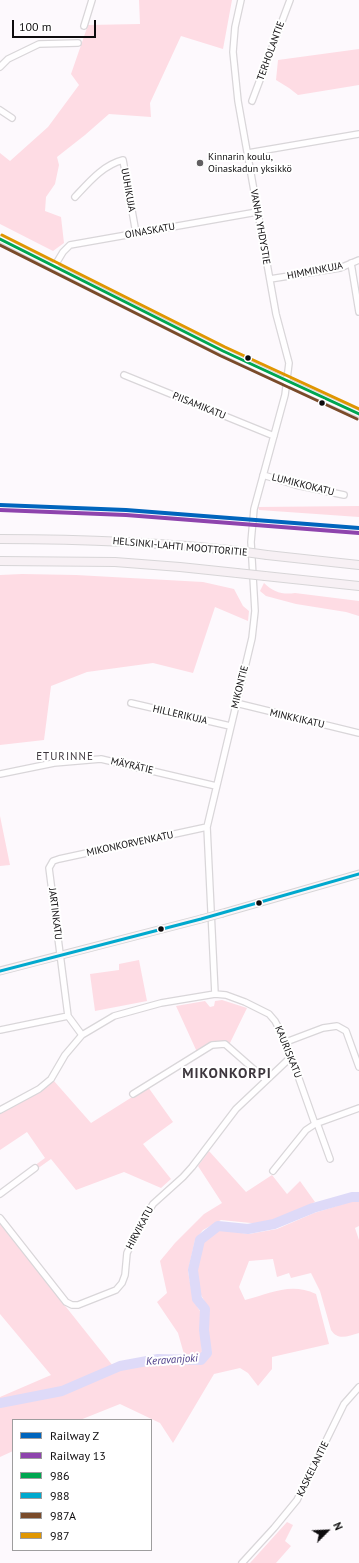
<!DOCTYPE html>
<html>
<head>
<meta charset="utf-8">
<style>
	body { margin:0 }
	#map { position:relative; width:359px; height:1563px; overflow:hidden; background:#fdf9fd; font-family:"PT Sans",sans-serif }
	canvas { display:block }
	.legend { position:absolute; left:12px; top:1419px; width:140px; height:132px; box-sizing:border-box; background:#fff; border:1px solid #9e9d9e; margin:0; padding:5px 7px; list-style:none; font-size:12px; color:#0d0b0d }
	.legend li { display:flex; align-items:center; gap:8px; height:20px }
	.legend b { width:20px; border:1px solid #9e9d9e }
	.north { position:absolute; left:307px; top:1511px; width:40px; height:40px; -webkit-text-stroke:3px #fff; paint-order:stroke; rotate:66deg; font-size:11px; font-weight:700; line-height:16px; text-align:center; color:#0d0b0d }
	.north::after { content:''; display:block; margin:auto; width:14px; height:18px; background:#0d0b0d; clip-path:polygon(50% 0,100% 100%,50% 72%,0 100%) }
	.scale { position:absolute; left:12px; top:20px; width:84px; height:18px; box-sizing:border-box; border:2px solid #0d0b0d; border-top:0; padding-left:5px; font-size:12px; line-height:14px; white-space:nowrap; color:#0d0b0d; -webkit-text-stroke:3px #fff; paint-order:stroke }
</style>
</head>
<body>
<div id="map">
<canvas width="359" height="1563"></canvas>
<ul class="legend">
<li><b style="height:5px;background:#0065bd"></b>Railway Z</li>
<li><b style="height:5px;background:#8e44ad"></b>Railway 13</li>
<li><b style="height:5px;background:#00a651"></b>986</li>
<li><b style="height:5px;background:#00a9ce"></b>988</li>
<li><b style="height:5px;background:#7a4b2a"></b>987A</li>
<li><b style="height:5px;background:#e09601"></b>987</li>
</ul>
<div class="north">N</div>
<div class="scale">100 m</div>
</div>
<script>
const c = document.querySelector('canvas').getContext('2d');
c.lineJoin = 'round';
function paint(path, color) { c.fillStyle = color; c.fill(path, 'evenodd'); }
function stroke(path, color, width, dash) { c.strokeStyle = color; c.lineWidth = width; c.lineCap = dash ? 'butt' : 'round'; c.setLineDash(dash || []); c.stroke(path); }
function drawText(font, color, halo, rows, align = 'center') {
  c.font = font + ' "PT Sans",sans-serif'; c.lineWidth = 4; c.setLineDash([]); c.textBaseline = 'middle'; c.strokeStyle = halo; c.fillStyle = color; for (const [text, x, y, turn = 0] of rows) {
    c.save(); c.translate(x, y); c.rotate((+turn || 0) * Math.PI / 180); c.textAlign = isNaN(turn) ? turn : align; if (halo) c.strokeText(text, 0, 0); c.fillText(text, 0, 0); c.restore();
  }
}
const green = new Path2D(`
	M139 0H232L223 49 181 36 150 103 151 117 109 114 85 135 57 157 59 165 55 184 46 197 45 211 61 217 64 243 53 251 0 224V153L10 161 48 127 79 85 71 74 88 25 140 24Z
	M359 49V85L298 95 289 88 276 80 278 60Z
	M359 506V517L259 510 258 507Z
	M22 574 76 575 203 582 234 589 243 606 249 611 248 621 215 607 193 673 153 663 87 672 51 686 44 740 0 745V575Z
	M264 583C273 592 283 595 295 593L359 601V616L346 612 296 604 266 596 260 591Z
	M0 816 10 865 0 866Z
	M139 960 147 1001 95 1011 90 974 119 970V964Z
	M222 1000 247 1008 229 1045 224 1042 197 1052 176 1006 205 1001 210 1007 214 1006 215 1001Z
	M54 1081 91 1123 148 1087 173 1122 143 1144 171 1179 161 1188 124 1172 76 1190 51 1159 37 1169 34 1166 45 1158 27 1132 0 1150V1114L40 1092Z
	M209 1151 246 1192 272 1175 287 1194 300 1181 315 1202 273 1223H251L221 1220 203 1230 195 1240 188 1271 193 1300 200 1311V1330L202 1351 199 1357 184 1354 178 1333 157 1302 167 1293 160 1261 175 1243 204 1214 222 1203 198 1166Z
	M353 1201H359V1226L355 1228 359 1240V1333C348 1336 338 1341 331 1330L320 1291 311 1273 291 1278 289 1273 277 1277 273 1259 249 1261 239 1287 245 1300C270 1294 290 1282 316 1294L329 1344 272 1357V1369L258 1386 248 1373 240 1368 214 1374 173 1443 160 1423 120 1404 80 1420H13V1451L0 1457V1397L51 1375 0 1314V1224L117 1371 157 1363 202 1364 210 1353 207 1325 208 1307 201 1295 197 1270 203 1243 219 1230 249 1234 277 1229 314 1213Z
	M287 1522 293 1525 285 1541 291 1546 276 1563H250Z`);
const river = new Path2D(`
	M0 1403 62 1391 120 1366 158 1359 201 1360 207 1353 204 1330 205 1309 197 1299 193 1270 200 1240 218 1226 248 1229 274 1224 313 1208 352 1197H359`);
const minor = new Path2D(`
	M84 26 92 0
	M0 67 8 59 39 44 78 43
	M252 101 290 0
	M0 110 12 118
	M248 153 359 134
	M75 197C89 182 103 165 123 160L136 233
	M0 239C119 300 237 361 359 414
	M351 263 359 312
	M54 267 63 252 70 245 257 212
	M270 279 340 268 359 260
	M124 375 274 436
	M263 475 296 485 344 495
	M131 703 230 726
	M236 703 359 733
	M0 774 54 763 101 759 216 786
	M215 994 207 827 252 638 255 611 251 542 254 509 285 395 289 363 276 314 238 101 233 52 235 27 241 0
	M0 1030 68 1016
	M82 1035 68 1016 49 868 53 861 59 859 207 827
	M286 1042 323 1028 337 1026 346 1031 359 1067
	M133 1094 212 1045 225 1044 266 1080
	M0 1110 39 1089 51 1079 65 1055 82 1035 114 1016 161 1003 215 994 226 995 245 1002 269 1014 275 1021 286 1042 315 1124
	M317 1123 330 1159
	M273 1171 306 1130 315 1124 359 1108
	M0 1194 35 1168
	M0 1218 66 1302 72 1305H78L116 1290 122 1283 125 1275 127 1253 139 1228 153 1204 183 1177 192 1167 236 1109 291 1057
	M242 1563 274 1528 297 1500 344 1404 359 1387`);
const major = new Path2D(`
	M223 913 359 874
	M0 971 201 919`);
const highway = new Path2D(`
	M0 539C80 539 159 542 238 551
	M267 555 359 565
	M0 561 115 562 180 567 237 573
	M265 576 359 586`);
const majorBridge = new Path2D(`
	M201 919 223 913`);
const highwayBridge = new Path2D(`
	M238 551 267 555
	M237 573 265 576`);
const bus1 = new Path2D(`
	M0 239 223 351 359 414`);
const bus2 = new Path2D(`
	M0 971 201 919 359 874`);
const bus3 = new Path2D(`
	M0 245 221 356 357 419`);
const bus4 = new Path2D(`
	M2 235 225 347 359 409`);
const rail1 = new Path2D(`
	M0 505 126 510 359 528`);
const rail2 = new Path2D(`
	M0 510 126 515 359 533`);
const markers = [
	[200,163,4,"#615e61"],
	[248,358,3.5,"#0d0b0d"],
	[322,403,3.5,"#0d0b0d"],
	[259,903,3.5,"#0d0b0d"],
	[161,929,3.5,"#0d0b0d"]
];
const streetNames = [
	["TERHOLANTIE",271,51,-70],
	["UUHIKUJA",128,190,80],
	["VANHA YHDYSTIE",260,227,80],
	["OINASKATU",150,231,-10],
	["HIMMINKUJA",315,271,-11],
	["PIISAMIKATU",199,406,22],
	["LUMIKKOKATU",303,485,14],
	["HELSINKI-LAHTI MOOTTORITIE",180,547,5],
	["MIKONTIE",240,687,-76],
	["HILLERIKUJA",180,715,13],
	["MINKKIKATU",297,719,13],
	["MÄYRÄTIE",132,766,13],
	["MIKONKORVENKATU",130,844,-12],
	["JARTINKATU",55,914,83],
	["KAURISKATU",288,1052,68],
	["HIRVIKATU",140,1228,-62],
	["KASKELANTIE",313,1469,-64]
];
const poiNames = [
	["Kinnarin koulu,",208,157],
	["Oinaskadun yksikkö",208,169]
];
const neighbourhoodNames = [
	["ETURINNE",65,757]
];
const waterNames = [
	["Keravanjoki",172,1360,-4]
];
const districtNames = [
	["MIKONKORPI",227,1074]
];
paint(green, '#fedce4');
stroke(river, '#dedaf8', 10);
stroke(minor, '#d9d6d9', 8);
stroke(major, '#d7d5d7', 9);
stroke(highway, '#d7d5d7', 10);
stroke(minor, '#fffeff', 5.5);
stroke(major, '#faf6f8', 7);
stroke(highway, '#f7f0f4', 8);
stroke(majorBridge, '#d7d5d7', 9, []);
stroke(highwayBridge, '#d7d5d7', 10, []);
stroke(majorBridge, '#faf6f8', 7);
stroke(highwayBridge, '#f7f0f4', 8);
stroke(bus1, '#00a651', 3);
stroke(bus2, '#00a9ce', 3);
stroke(bus3, '#7a4b2a', 3);
stroke(bus4, '#e09601', 3);
stroke(rail1, '#0065bd', 4);
stroke(rail2, '#8e44ad', 4);
for (const [x, y, r, color] of markers) { const dot = new Path2D(); dot.arc(x, y, r, 0, 2 * Math.PI); c.fillStyle = color; c.fill(dot); stroke(dot, '#fff', 1.5); }
drawText('10px', '#0d0b0d', '#fff', streetNames);
drawText('10px', '#0d0b0d', '#fff', poiNames, 'left');
c.letterSpacing = '1px';
drawText('11px', '#3d373d', '#fff', neighbourhoodNames);
c.letterSpacing = '0px';
drawText('italic 11px', '#4b3b87', '#fff', waterNames);
c.letterSpacing = '1px';
drawText('bold 14px', '#3d373d', '#fff', districtNames);
c.letterSpacing = '0px';
</script>
</body>
</html>
